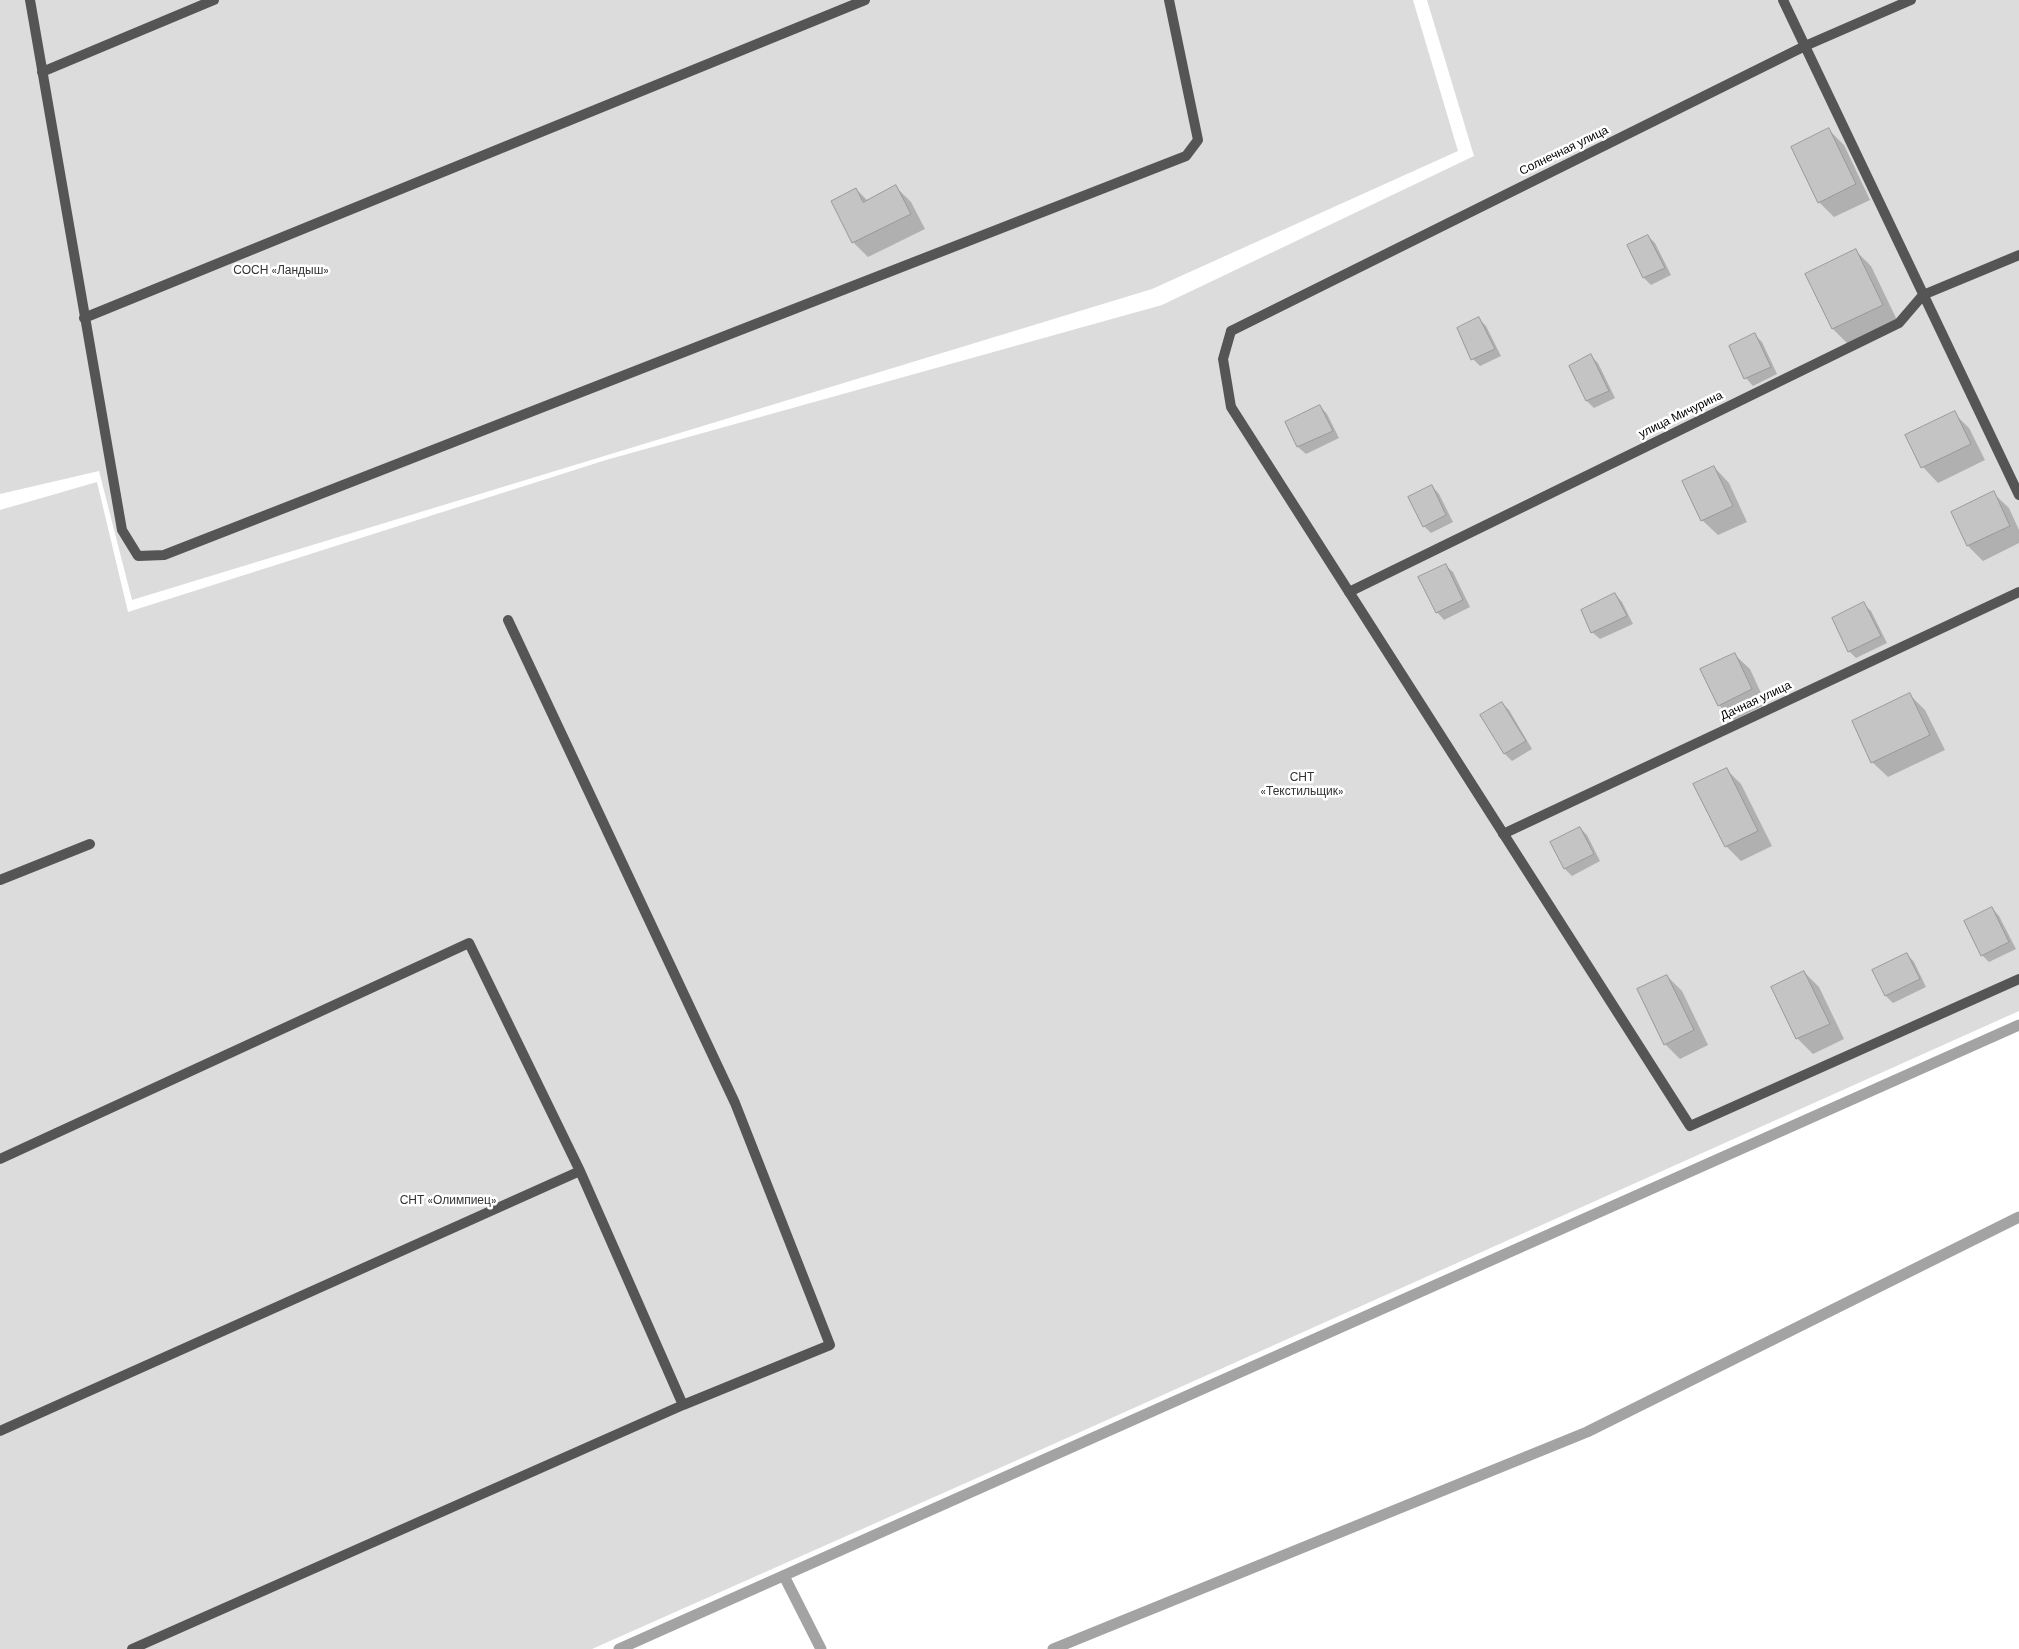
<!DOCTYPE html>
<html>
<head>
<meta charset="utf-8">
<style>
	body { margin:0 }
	canvas { display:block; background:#fff }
</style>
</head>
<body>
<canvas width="2019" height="1649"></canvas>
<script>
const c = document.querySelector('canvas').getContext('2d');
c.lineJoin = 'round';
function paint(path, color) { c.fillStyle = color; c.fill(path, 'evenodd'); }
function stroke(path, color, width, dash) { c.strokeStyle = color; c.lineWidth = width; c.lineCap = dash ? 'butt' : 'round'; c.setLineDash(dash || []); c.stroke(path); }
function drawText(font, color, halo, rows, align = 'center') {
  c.font = font + ' "DM Sans",sans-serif'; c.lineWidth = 5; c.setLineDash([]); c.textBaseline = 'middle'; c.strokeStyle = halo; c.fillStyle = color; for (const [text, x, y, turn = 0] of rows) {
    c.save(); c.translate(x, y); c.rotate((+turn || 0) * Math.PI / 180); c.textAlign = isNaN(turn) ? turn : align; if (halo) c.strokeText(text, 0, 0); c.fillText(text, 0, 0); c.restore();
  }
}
const green = new Path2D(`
	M0 0H1413L1458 151 1152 289 132 600 99 471 0 494Z
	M1427 0H2019V1011L1049 1446 592 1649H0V510L97 482 128 612 606 460 1162 305 1474 156Z`);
const shadow = new Path2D(`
	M1829 130 1844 145 1870 200 1834 217 1819 202Z
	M896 187 911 202 925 229 868 257 853 242 833 201 856 189 868 201Z
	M1648 236 1655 243 1671 275 1651 285 1644 278Z
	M1856 251 1871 266 1897 320 1848 344 1833 329Z
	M1479 319 1486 326 1501 356 1480 366 1473 359Z
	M1755 335 1762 342 1777 374 1753 386 1746 378 1730 347Z
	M1591 356 1598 363 1615 398 1594 408 1587 401Z
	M1320 406 1327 414 1339 438 1306 454 1298 447 1287 422Z
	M1954 413 1969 428 1985 460 1938 483 1923 467 1907 435Z
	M1714 467 1729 483 1747 522 1718 535 1702 520Z
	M1432 486 1439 494 1453 522 1431 533 1424 526Z
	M1993 493 2009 508 2019 530V543L1983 561 1968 546 1952 512Z
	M1445 565 1453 572 1470 607 1444 620 1437 612Z
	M1615 594 1622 602 1633 624 1600 639 1592 632Z
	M1864 604 1871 611 1887 643 1856 658 1849 651Z
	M1734 654 1750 669 1766 704 1734 720 1719 705Z
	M1910 695 1925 710 1945 750 1888 777 1872 762 1853 722Z
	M1502 703 1509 710 1532 749 1512 761 1505 754 1482 715Z
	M1726 769 1741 784 1772 846 1741 861 1726 846Z
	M1580 828 1587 835 1600 861 1572 876 1565 869Z
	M1992 908 1999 916 2016 949 1989 962 1982 955Z
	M1907 954 1914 962 1926 987 1893 1003 1886 996 1874 971Z
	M1804 972 1819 987 1844 1039 1813 1054 1798 1039 1773 988Z
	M1667 976 1682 991 1708 1045 1680 1059 1665 1044Z`);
const stream = new Path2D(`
	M784 1576 821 1649
	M619 1649 2019 1025
	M1053 1649 1587 1432 2019 1217`);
const building = new Path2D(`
	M1829 128 1856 184 1818 203 1791 147Z
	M896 185 911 214 852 243 831 201 856 188 863 202Z
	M1648 235 1665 268 1643 278 1627 245Z
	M1856 249 1883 305 1832 329 1805 274Z
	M1479 317 1495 349 1471 360 1457 328Z
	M1755 333 1771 367 1744 379 1729 346Z
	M1591 354 1609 391 1586 401 1569 366Z
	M1320 405 1333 431 1297 447 1285 422Z
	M1955 411 1971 444 1921 468 1905 435Z
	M1714 466 1733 506 1701 521 1682 481Z
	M1432 485 1446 515 1423 527 1408 497Z
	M1994 491 2010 526 1967 546 1951 512Z
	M1446 564 1463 600 1436 613 1418 577Z
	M1615 593 1627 616 1591 633 1581 610Z
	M1864 602 1881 636 1848 652 1832 618Z
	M1735 653 1752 689 1718 706 1700 669Z
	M1910 693 1930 735 1871 763 1852 721Z
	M1502 702 1526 741 1504 754 1480 715Z
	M1727 768 1758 831 1725 847 1693 784Z
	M1580 827 1594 854 1564 869 1550 842Z
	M1992 907 2009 942 1981 956 1964 921Z
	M1907 953 1920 979 1885 996 1872 970Z
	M1804 971 1830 1024 1796 1039 1771 987Z
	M1667 975 1694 1030 1664 1045 1637 989Z`);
const service = new Path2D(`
	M30 0 122 530 138 556 164 555 1186 156 1198 140 1169 0
	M42 72 214 0
	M84 318 865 0
	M1231 331 1223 359 1231 407 1690 1126 2019 979
	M0 880 90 844
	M0 1159 469 943 580 1171 0 1431
	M580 1171 683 1405
	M132 1649 683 1405 830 1345 735 1103 508 620`);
const minor = new Path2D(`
	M1783 0 2019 495
	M1231 331 1805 46 1911 0
	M1349 592 1899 323 1923 295 2019 255
	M1503 834 2019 592`);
const streetNames = [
	["Солнечная улица",1564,151,-26],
	["улица Мичурина",1681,415,-26],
	["Дачная улица",1756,701,-25]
];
const parkNames = [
	["СОСН «Ландыш»",281,271],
	["СНТ",1302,778],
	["«Текстильщик»",1302,792],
	["СНТ «Олимпиец»",448,1201]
];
paint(green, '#dcdcdc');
paint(shadow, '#0003');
stroke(stream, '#a3a3a3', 11);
paint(building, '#c4c4c4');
stroke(building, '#999', 1);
stroke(service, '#555', 10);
stroke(minor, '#555', 10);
drawText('12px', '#000', '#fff', streetNames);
drawText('12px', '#333', '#fff', parkNames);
</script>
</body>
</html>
